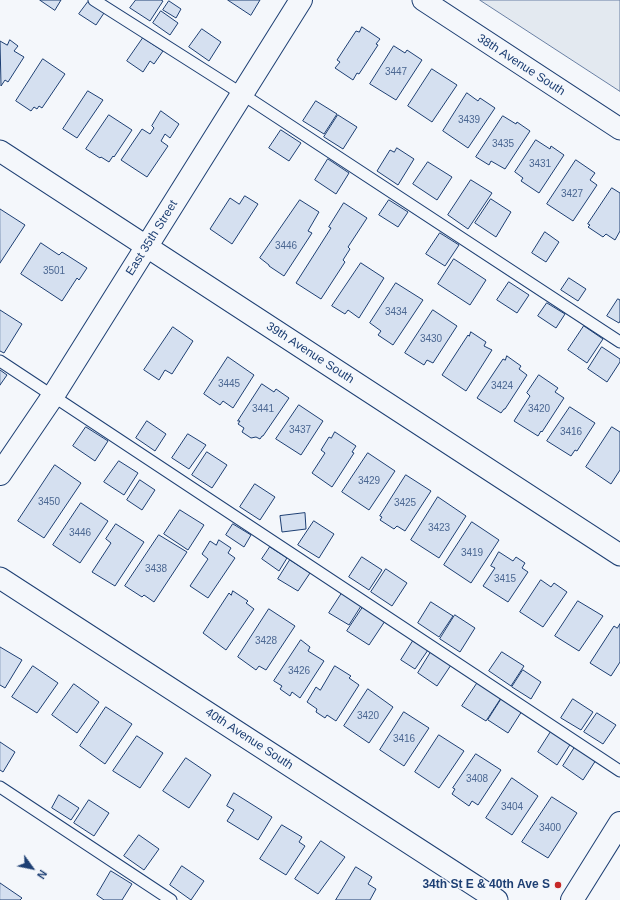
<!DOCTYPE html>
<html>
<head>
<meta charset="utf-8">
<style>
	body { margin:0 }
	#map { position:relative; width:620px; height:900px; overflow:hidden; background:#f4f7fb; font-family:Helvetica,sans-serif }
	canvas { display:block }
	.north { position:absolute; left:12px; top:848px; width:40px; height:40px; -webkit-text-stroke:3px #f4f7fb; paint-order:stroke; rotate:123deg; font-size:11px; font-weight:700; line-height:16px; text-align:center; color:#1d3f73 }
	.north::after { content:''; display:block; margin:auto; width:14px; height:18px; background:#1d3f73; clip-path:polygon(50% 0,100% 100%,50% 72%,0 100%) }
</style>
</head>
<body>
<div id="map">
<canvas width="620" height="900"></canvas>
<div class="north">N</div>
</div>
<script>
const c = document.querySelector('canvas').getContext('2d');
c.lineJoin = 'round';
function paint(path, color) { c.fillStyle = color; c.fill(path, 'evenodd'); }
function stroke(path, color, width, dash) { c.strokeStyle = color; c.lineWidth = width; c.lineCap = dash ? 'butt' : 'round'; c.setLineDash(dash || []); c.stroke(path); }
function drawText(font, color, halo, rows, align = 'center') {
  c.font = font + ' Helvetica,sans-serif'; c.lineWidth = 3; c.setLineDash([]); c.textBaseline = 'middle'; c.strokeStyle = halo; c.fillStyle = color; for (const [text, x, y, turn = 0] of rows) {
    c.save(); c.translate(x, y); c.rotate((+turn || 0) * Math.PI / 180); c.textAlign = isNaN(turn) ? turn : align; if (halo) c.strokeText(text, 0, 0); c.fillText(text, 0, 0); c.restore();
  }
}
const green = new Path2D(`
	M480 0H620V91Z`);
const building = new Path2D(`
	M40 0H61L55 10Z
	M136 0H161L163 1 150 21 130 8Z
	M228 0H260L251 15Z
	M169 1 181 9 176 18 163 10Z
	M88 2 104 13 96 25 79 14Z
	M161 11 178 23 170 35 153 23Z
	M362 27 380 39 376 44 378 45 359 74 357 73 353 80 335 68 340 62 337 60 356 31 359 32Z
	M202 29 221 42 209 61 189 47Z
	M143 38 163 51 154 64 150 61 143 72 127 61Z
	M10 40 18 46 14 51 24 57 8 82 5 80 1 86 0 41 7 45Z
	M394 46 405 53 407 50 422 60 396 100 370 84Z
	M43 59 65 74 42 108 39 106 37 109 34 107 31 111 16 101Z
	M432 69 457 85 432 122 408 106Z
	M88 91 103 100 77 138 63 129Z
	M467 93 478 101 480 98 495 108 468 148 443 131Z
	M316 101 337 114 324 134 303 121Z
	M161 111 179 124 170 138 165 134 161 141 168 146 147 177 121 160 142 129 150 134 154 128 152 126Z
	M109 115 132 130 114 157 113 156 109 162 101 157 100 158 86 149Z
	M338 115 357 127 343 149 324 137Z
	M503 116 516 124 517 122 530 131 505 169 491 161 489 165 476 157Z
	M281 130 301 143 289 161 269 148Z
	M536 140 550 149 551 146 564 155 539 193 521 181 523 178 515 172Z
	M397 148 414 159 398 185 377 171 390 150 394 152Z
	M328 159 349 173 336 194 315 180Z
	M576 160 595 173 590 180 597 185 573 221 547 204Z
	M428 162 452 177 437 200 413 184Z
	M471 180 492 193 468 229 448 215Z
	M612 188 620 193V231L615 240 606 234 603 237 588 227 590 225 588 224Z
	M245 196 258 204 232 244 210 229 230 198 239 204Z
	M491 199 511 212 496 237 475 223Z
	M300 200 319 212 308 231 312 233 284 276 269 266V265L260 258Z
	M389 200 408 212 398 227 379 215Z
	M344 203 367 218 348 247 350 249 343 260 345 262 321 299 296 283 331 228 329 227Z
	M0 209 25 225 0 263Z
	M545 232 559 242 546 262 532 253Z
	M440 233 459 245 445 266 426 254Z
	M41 243 59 255 62 252 87 268 79 280 77 278 62 301 21 274Z
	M454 259 486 280 470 305 438 284Z
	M361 263 384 278 359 318 348 310 345 314 332 306Z
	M569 278 586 289 578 301 561 290Z
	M509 282 529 295 517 313 497 300Z
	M396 283 423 300 393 345 378 335 381 331 370 323Z
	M618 299 620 300V321L619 323 607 316Z
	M547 303 565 314 556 328 538 316Z
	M0 310 22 324 4 353 0 351Z
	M433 310 457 326 433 363 427 360 424 365 405 353Z
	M584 326 603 339 587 363 568 350Z
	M173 327 193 341 172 374 165 370 159 380 144 370Z
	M471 332 486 342 484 346 492 350 466 391 442 375 468 335 469 336Z
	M602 347 620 359V362L607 382 588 369Z
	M507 356 521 366 519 369 527 375 505 409H504L501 413 477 398 503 359 505 360Z
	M228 357 254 375 233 408 223 401 220 405 204 394Z
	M0 370 7 375 0 385Z
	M539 375 558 388 555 392 564 398 542 432 541 431 538 436 514 421 530 396 527 393Z
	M262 384 274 392 276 389 289 398 263 436H262L260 439 256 437 251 438 242 432 244 428 238 424 240 421H238Z
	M299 405 323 421 301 455 276 439Z
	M570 407 595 423 577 451 575 450 571 456 547 441Z
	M147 421 166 434 155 451 136 438Z
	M86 427 108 441 95 461 73 446Z
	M612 427 620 432V470L611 484 586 467Z
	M335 432 356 446 352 452 354 453 332 487 312 473 325 453 321 450 329 437 331 438Z
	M188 434 206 445 189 469 172 458Z
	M207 452 227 465 212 488 192 475Z
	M368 453 395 471 369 510 342 492Z
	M119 461 138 473 124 495 104 482Z
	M55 465 81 483 44 538 18 521Z
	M406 475 431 491 405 531 397 526 394 529 380 520 382 517 380 516Z
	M140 480 155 490 142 510 127 500Z
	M255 484 275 497 260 520 240 507Z
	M438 497 466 516 439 558 411 540Z
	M81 503 108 521 80 563 53 545Z
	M180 510 204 525 188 550 164 534Z
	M305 513 306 529 282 532 280 516Z
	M314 521 334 534 319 558 298 545Z
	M472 522 499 540 471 583 444 565Z
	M116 524 144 542 115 586 92 572 111 543 106 539Z
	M233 524 251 535 244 547 226 535Z
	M159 535 187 552 154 602 144 595 142 597 125 586Z
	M219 540 231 548 228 553 235 558 208 598 190 586 208 559 202 554 210 541 216 545Z
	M270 547 287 558 279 571 262 559Z
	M499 552 513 561 516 557 525 563 522 568 528 572 508 602 483 586 495 568 491 566Z
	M362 557 382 570 369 590 349 577Z
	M290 560 310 573 298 591 278 579Z
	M386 569 407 583 392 606 371 592Z
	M541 580 551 587 554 583 567 592 543 627 520 612Z
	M233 591 248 601 246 603 254 609 226 650 203 633 229 593 231 595Z
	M342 593 361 606 349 625 329 613Z
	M578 601 603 616 579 651 555 636Z
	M431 602 453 616 439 637 418 623Z
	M363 607 385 621 369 645 347 631Z
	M269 609 295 626 266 670 259 666 256 670 238 657Z
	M455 615 475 628 460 652 440 639Z
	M620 624V662L611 676 590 663 614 626 617 628Z
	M301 640 310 647 308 651 324 661 300 698 292 692 290 696 280 689 282 686 274 681Z
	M413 641 428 650 415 669 401 660Z
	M0 647 22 660 5 688 0 685Z
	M431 652 451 665 437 686 418 673Z
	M502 652 524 666 511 686 489 671Z
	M33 666 58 683 37 713 12 697Z
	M335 666 351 676 349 678 359 685 336 721 327 715 325 718 316 712 317 709 307 702 316 687 320 690Z
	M523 670 541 682 531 699 512 687Z
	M478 682 501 698 486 721 462 706Z
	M74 684 99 702 77 733 52 715Z
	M368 689 393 707 369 743 344 726Z
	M502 698 522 711 508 733 488 720Z
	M573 699 593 712 581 730 561 718Z
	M106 707 132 724 105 764 80 746Z
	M404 712 429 728 404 766 380 750Z
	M597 713 616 725 603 744 584 732Z
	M552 730 571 743 557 765 538 752Z
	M439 735 464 751 439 788 415 772Z
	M137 736 163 753 140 788 113 771Z
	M0 742 15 752 3 772 0 770Z
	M575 747 596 760 583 780 563 766Z
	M476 754 501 770 478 805 472 801 469 806 452 794 455 789 453 788Z
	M186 758 211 775 189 808 163 791Z
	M512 778 538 796 512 835 486 818Z
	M234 793 272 817 258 840 227 821 234 810 227 806Z
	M59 795 79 808 71 820 52 808Z
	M552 797 577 813 548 858 522 842Z
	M89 800 109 813 94 836 74 823Z
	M282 825 302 837 299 842 305 846 286 875 260 859Z
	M139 835 159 849 144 870 124 856Z
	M321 841 345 857 318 894 295 879Z
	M182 866 204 881 191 900 170 885Z
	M356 867 372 877 368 884 376 889 370 900H336Z
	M111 871 132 884 122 900H104L97 895Z
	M0 883 22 898 20 900H0Z`);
const service = new Path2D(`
	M94 0 242 94 620 342
	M0 361 620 771
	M0 787 171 900`);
const minor = new Path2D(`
	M423 0 620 129
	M0 151 620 555
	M0 578 497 900`);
const tertiary = new Path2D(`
	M0 474 53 396 301 0
	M572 900 620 823`);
const markers = [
	[558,885,4,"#c62828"]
];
const numberNames = [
	["3447",396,72],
	["3439",469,120],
	["3435",503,144],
	["3431",540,164],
	["3427",572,194],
	["3446",286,246],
	["3501",54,271],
	["3434",396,312],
	["3430",431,339],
	["3445",229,384],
	["3424",502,386],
	["3441",263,409],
	["3420",539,409],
	["3437",300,430],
	["3416",571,432],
	["3429",369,481],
	["3450",49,502],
	["3425",405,503],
	["3423",439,528],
	["3446",80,533],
	["3419",472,553],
	["3438",156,569],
	["3415",505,579],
	["3428",266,641],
	["3426",299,671],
	["3420",368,716],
	["3416",404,739],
	["3408",477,779],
	["3404",512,807],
	["3400",550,828]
];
const streetNames = [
	["38th Avenue South",521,65,33],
	["East 35th Street",152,238,-58],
	["39th Avenue South",310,353,33],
	["40th Avenue South",249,739,33]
];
const poiNames = [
	["34th St E & 40th Ave S",550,885]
];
paint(green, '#e3e9f0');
stroke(green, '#687fa3', 1);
paint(building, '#d5e0f0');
stroke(building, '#1d3f73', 1);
stroke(service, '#1d3f73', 13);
stroke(minor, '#1d3f73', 23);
stroke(tertiary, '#1d3f73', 24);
stroke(service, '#f4f7fb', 11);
stroke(minor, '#f4f7fb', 21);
stroke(tertiary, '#f4f7fb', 22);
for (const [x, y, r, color] of markers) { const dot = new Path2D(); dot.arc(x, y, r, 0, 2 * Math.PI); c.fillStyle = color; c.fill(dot); stroke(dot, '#f4f7fb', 1.5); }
drawText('10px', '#4b6792', null, numberNames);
drawText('12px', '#1d3f73', '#f4f7fb', streetNames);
drawText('bold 12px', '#1d3f73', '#f4f7fb', poiNames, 'right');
</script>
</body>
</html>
